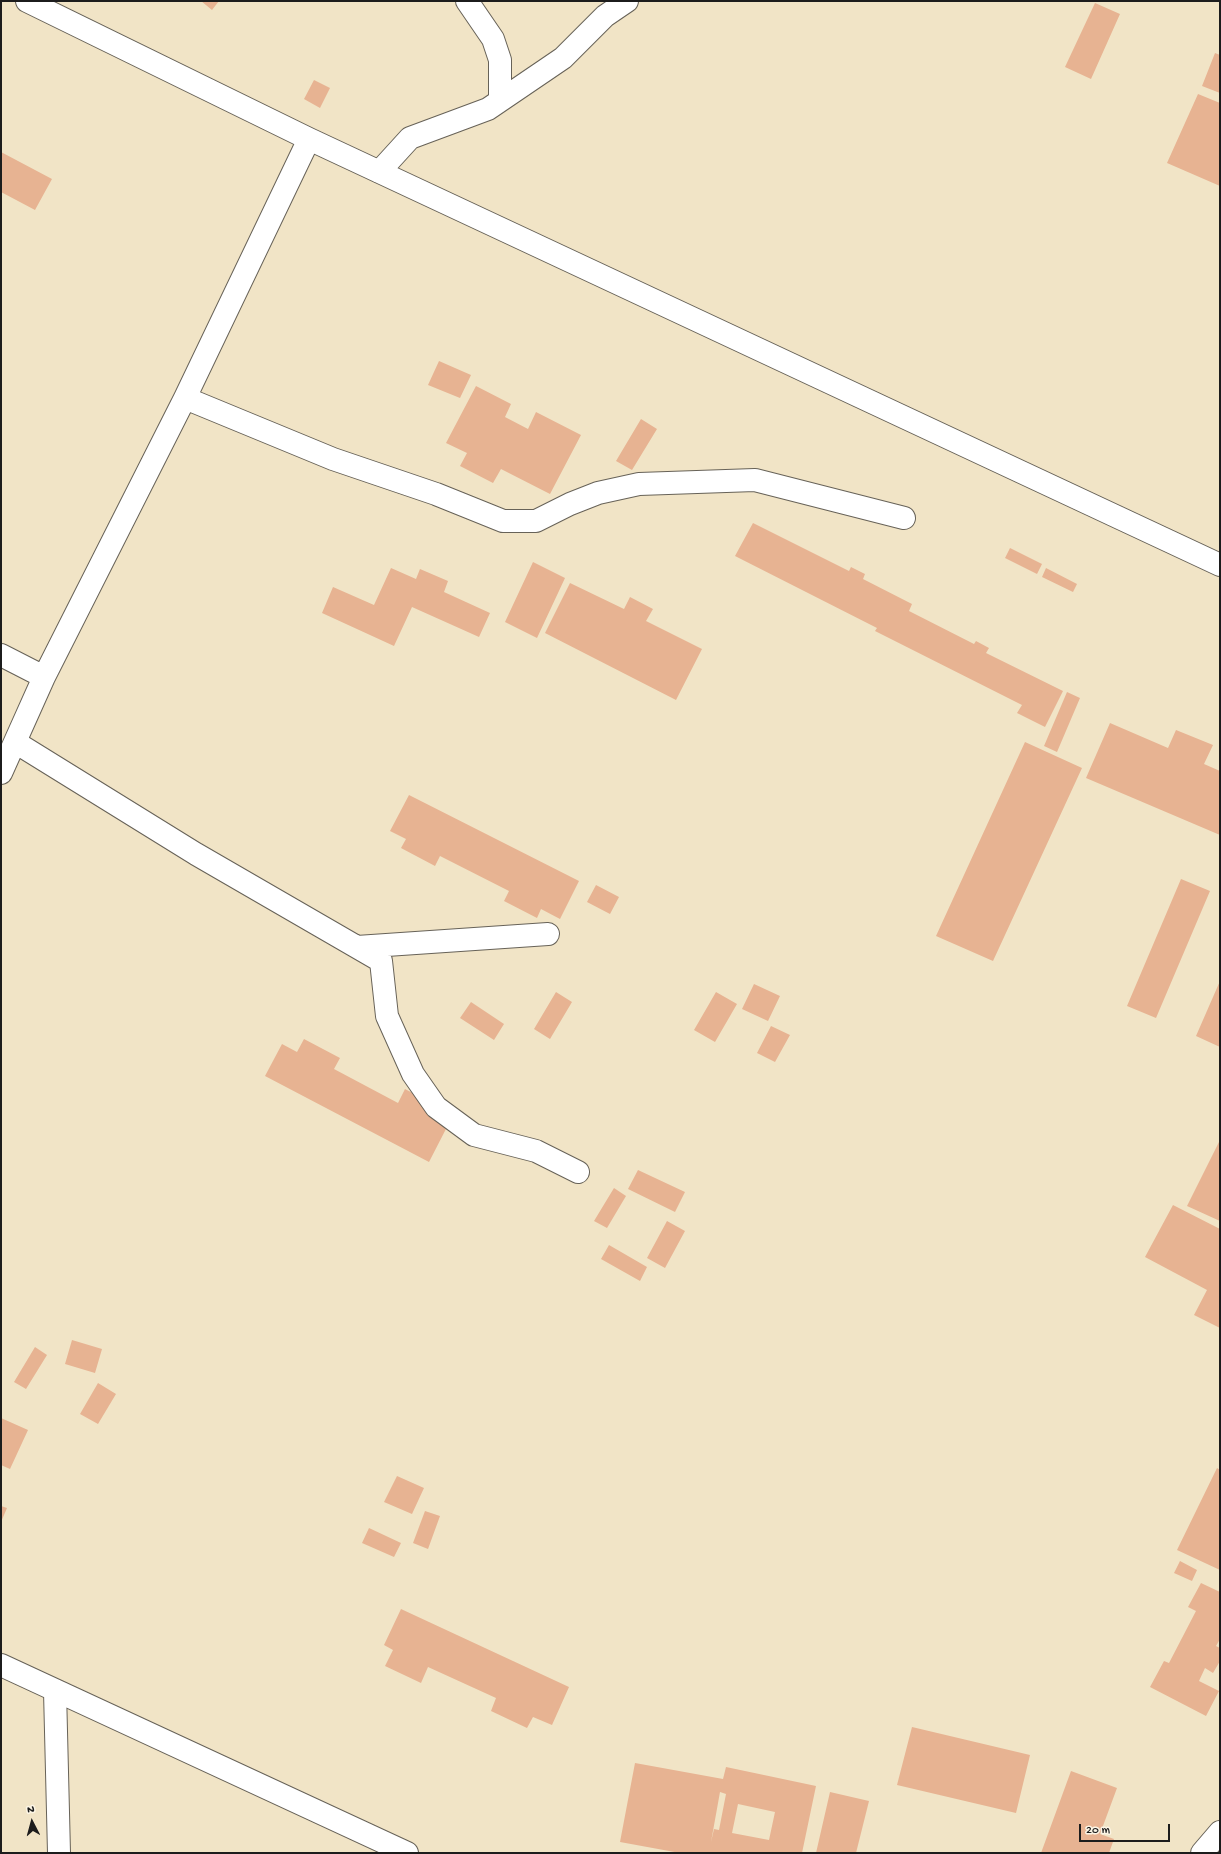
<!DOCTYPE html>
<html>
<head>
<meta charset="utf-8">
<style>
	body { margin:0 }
	#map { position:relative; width:1221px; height:1854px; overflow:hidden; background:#f1e4c6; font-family:"Gochi Hand",sans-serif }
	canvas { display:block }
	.frame { position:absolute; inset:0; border:2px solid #1c1c1c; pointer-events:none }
	.north { position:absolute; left:12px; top:1802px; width:40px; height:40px; -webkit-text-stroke:3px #fcf5e5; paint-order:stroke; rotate:354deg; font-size:11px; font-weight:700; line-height:16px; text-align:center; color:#1c1c1c }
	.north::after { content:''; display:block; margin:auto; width:14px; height:18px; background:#1c1c1c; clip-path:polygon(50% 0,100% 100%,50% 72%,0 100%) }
	.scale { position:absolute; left:1079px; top:1824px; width:91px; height:18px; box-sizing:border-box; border:2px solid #1c1c1c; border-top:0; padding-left:5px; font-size:12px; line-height:14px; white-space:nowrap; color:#1c1c1c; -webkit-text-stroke:3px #fcf5e5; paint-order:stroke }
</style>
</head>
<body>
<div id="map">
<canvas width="1221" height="1854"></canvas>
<div class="frame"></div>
<div class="north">N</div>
<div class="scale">20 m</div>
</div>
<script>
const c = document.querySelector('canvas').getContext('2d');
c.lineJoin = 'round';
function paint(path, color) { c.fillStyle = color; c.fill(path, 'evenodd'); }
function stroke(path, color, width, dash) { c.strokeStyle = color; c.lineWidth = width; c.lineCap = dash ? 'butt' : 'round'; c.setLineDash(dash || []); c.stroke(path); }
const building = new Path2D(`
	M201 1H219L212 10Z
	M1095 3 1120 14 1091 79 1065 67Z
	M1215 53 1220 55V93L1202 86Z
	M314 80 330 88 320 108 304 99Z
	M1198 94 1220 103V186L1167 163Z
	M1 152 52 179 35 210 1 192Z
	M439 361 471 375 460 398 428 385Z
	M476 386 511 404 505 417 528 429 536 412 581 435 550 494 501 469 493 483 460 466 467 453 446 443Z
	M641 419 657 429 632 470 616 461Z
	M753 523 849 571 851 567 865 574 863 579 912 604 909 611 974 644 976 641 989 648 986 653 1063 691 1045 727 1017 713 1022 705 875 631 877 628 735 556Z
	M1010 548 1042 564 1037 574 1005 558Z
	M533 562 565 578 537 638 505 622Z
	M391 568 416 579 420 569 448 581 444 592 490 613 479 637 412 607 394 646 322 613 333 587 374 605Z
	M1046 568 1077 584 1073 592 1042 577Z
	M570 583 624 609 630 597 653 609 646 621 702 649 676 700 545 633Z
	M1067 692 1080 698 1057 752 1044 746Z
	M1110 723 1168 748 1176 730 1213 745 1204 764 1220 771V835L1086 778Z
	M1025 742 1082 768 993 961 936 936Z
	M409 795 579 881 560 919 541 909 537 918 504 901 509 891 440 856 435 866 401 848 406 839 390 831Z
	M1181 879 1210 891 1156 1018 1127 1006Z
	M596 885 619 897 610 914 587 902Z
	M1220 981V1047L1196 1036Z
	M754 984 780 996 768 1021 742 1009Z
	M556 992 572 1002 550 1039 534 1029Z
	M716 992 737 1004 715 1042 694 1030Z
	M471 1002 504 1024 494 1040 460 1018Z
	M771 1026 790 1035 775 1062 757 1053Z
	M304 1039 340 1058 334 1069 398 1103 405 1089 439 1107 433 1119 447 1127 429 1162 265 1076 282 1044 297 1052Z
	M1220 1140V1221L1187 1206Z
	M638 1170 685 1192 675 1212 628 1189Z
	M614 1188 626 1196 607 1228 594 1221Z
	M1173 1205 1220 1229V1328L1194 1315 1207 1290 1145 1257Z
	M667 1221 685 1231 665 1268 647 1258Z
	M609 1245 647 1267 640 1281 601 1259Z
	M72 1340 102 1349 95 1373 65 1364Z
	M35 1347 47 1355 26 1389 14 1382Z
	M98 1383 116 1394 98 1424 80 1414Z
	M1 1418 28 1430 10 1469 1 1465Z
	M1217 1468 1220 1470V1570L1177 1550Z
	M397 1476 424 1488 412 1514 384 1502Z
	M1 1506 7 1508 1 1522Z
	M425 1511 440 1516 428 1549 413 1543Z
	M369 1528 401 1543 394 1557 362 1543Z
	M1180 1561 1197 1570 1192 1581 1174 1573Z
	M1201 1583 1220 1592V1639L1216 1646 1220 1648V1661L1213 1673 1205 1668 1199 1681 1219 1691 1206 1716 1150 1687 1164 1661 1169 1663 1196 1611 1188 1607Z
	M401 1609 569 1687 552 1725 533 1717 527 1728 491 1711 496 1698 428 1667 421 1683 385 1666 393 1650 384 1645Z
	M912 1727 1030 1755 1016 1813 897 1785Z
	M635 1763 723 1779 726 1767 816 1786 802 1853H680L620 1842ZM720 1792 726 1794 719 1830 714 1829 711 1842ZM738 1804 775 1812 769 1840 732 1833Z
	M1071 1771 1117 1788 1100 1834 1114 1839 1109 1853H1041Z
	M830 1792 869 1801 856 1853H816Z`);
const minor = new Path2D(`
	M27 1 309 139 1220 565
	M467 1 493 39 500 60V100
	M379 172 410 138 488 109 563 58 605 16 627 1
	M185 398 333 459 436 494 503 521H536L570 504 598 493 639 484 755 480 904 518
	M1 655 44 677
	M15 742 196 854 381 961 387 1016 413 1074 436 1107 474 1135 536 1151 578 1172
	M1 773 44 677 185 398 309 139
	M357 947 548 934
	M1 1665 407 1853
	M55 1691 59 1853
	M1202 1853 1220 1832`);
paint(building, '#e7b392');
stroke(minor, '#676258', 24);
stroke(minor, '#fff', 22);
</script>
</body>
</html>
